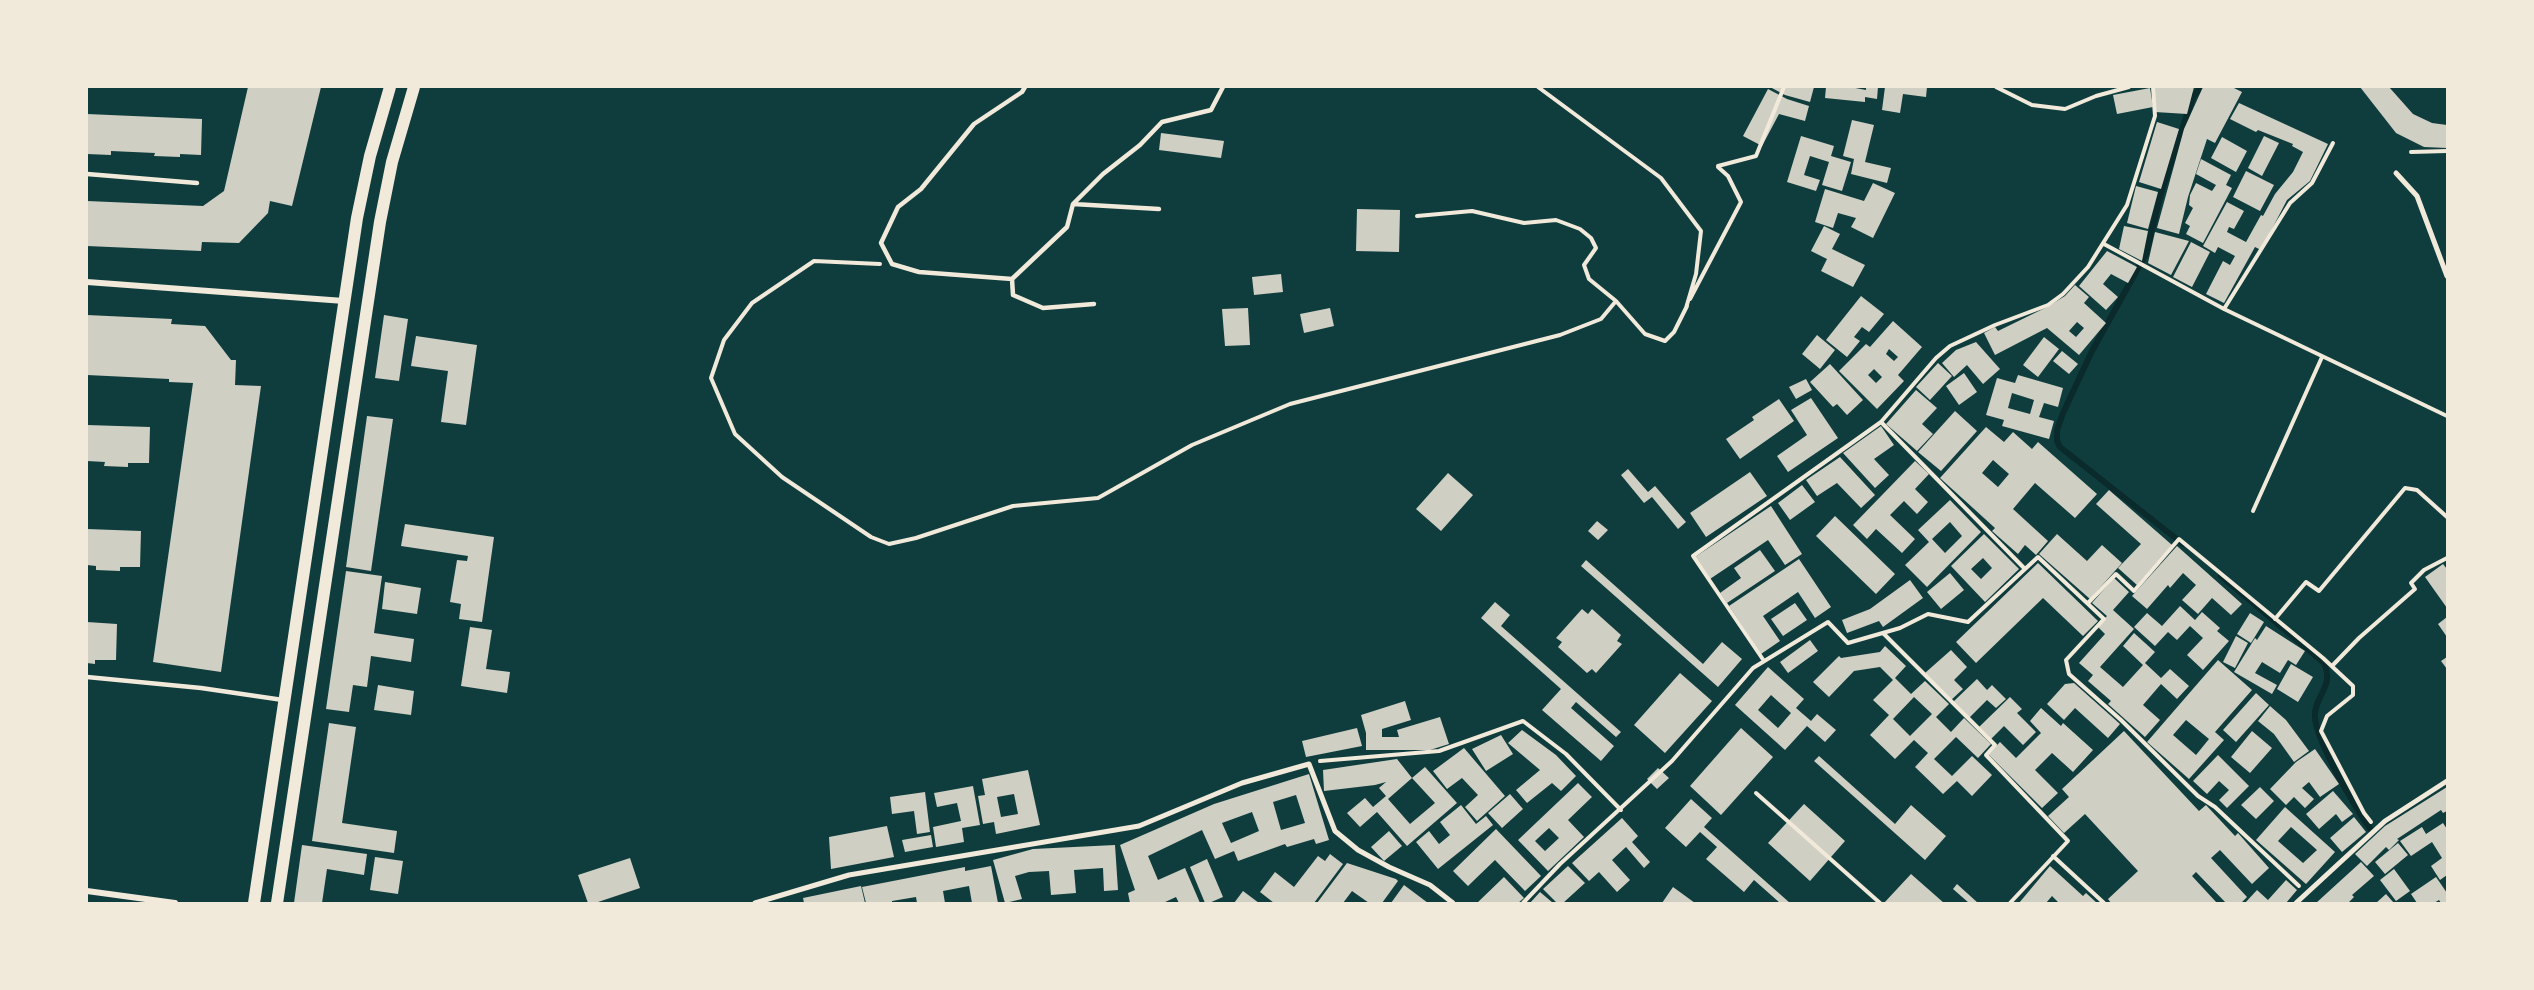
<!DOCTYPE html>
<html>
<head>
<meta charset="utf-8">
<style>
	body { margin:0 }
	#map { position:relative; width:2534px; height:990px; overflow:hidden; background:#0f3d3e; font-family:"Sofia Sans Condensed",sans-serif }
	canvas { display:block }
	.frame { position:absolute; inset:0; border:88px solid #f1e9da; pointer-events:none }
</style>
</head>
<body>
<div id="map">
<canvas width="2534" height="990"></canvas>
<div class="frame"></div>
</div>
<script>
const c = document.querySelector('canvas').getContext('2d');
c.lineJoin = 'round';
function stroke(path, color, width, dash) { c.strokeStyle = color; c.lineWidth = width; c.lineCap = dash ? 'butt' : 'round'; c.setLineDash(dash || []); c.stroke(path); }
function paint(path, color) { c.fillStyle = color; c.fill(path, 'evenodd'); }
const stream = new Path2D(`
	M2183 544 2060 447 2057 441V430L2063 413 2092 351 2146 254 2161 193 2193 97 2201 87
	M2221 576 2324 663C2335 687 2314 696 2315 716 2315 740 2356 809 2371 830`);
const building = new Path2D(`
	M248 87H321L292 206 270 201 268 213 239 243 202 242 201 251 87 246V201L203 206 224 191Z
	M1770 87H1814L1810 102 1785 95Z
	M1826 87H1850L1866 90V87H1878L1877 99 1865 97V102L1825 98Z
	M1885 87H1927L1926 97 1903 94 1900 113 1882 110Z
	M2194 87 2187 114 2155 112 2153 88Z
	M2203 87H2232L2242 92 2215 143 2207 139 2188 197 2179 234 2157 228 2184 129Z
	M2360 87H2389L2413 114 2432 123 2447 125V148L2424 147 2396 133Z
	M2150 88 2153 107 2117 114 2113 95Z
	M1768 89 1787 99 1809 106 1805 121 1779 114 1762 146 1743 136Z
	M2239 103 2328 144 2310 181 2287 200 2261 250 2255 247 2224 303 2206 294 2223 261 2230 265 2235 256 2218 247 2215 253 2203 246 2227 202 2244 211 2234 229 2229 227 2227 232 2246 242 2261 215 2263 216 2275 194 2293 172 2303 152 2292 146 2293 144 2258 130 2256 132 2230 119Z
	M87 114 202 119 201 155 180 154V157L154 156 155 153 111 151V155L87 154Z
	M1852 120 1874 125 1865 162 1891 168 1887 183 1851 174 1854 159 1843 156Z
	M2157 122 2179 129 2161 189 2139 182Z
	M1161 133 1224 141 1221 158 1159 150Z
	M1801 136 1834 146 1831 156 1851 162 1842 191 1822 185 1829 162 1810 156 1804 175 1820 180 1816 191 1787 182Z
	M2264 136 2279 143 2262 176 2248 168Z
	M2222 137 2247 151 2236 172 2211 158Z
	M2201 159 2231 175 2226 185 2232 188 2203 243 2186 234 2190 226 2185 223 2193 208 2189 205 2190 195 2196 183 2212 191 2216 185 2196 174Z
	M2246 171 2274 185 2260 211 2233 197Z
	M1873 183 1895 193 1873 238 1851 227 1856 218 1838 213 1833 228 1815 222 1825 189 1864 201Z
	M2136 186 2158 192 2148 229 2127 223Z
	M1357 209 1400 210 1399 252 1356 251Z
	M1824 226 1840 234 1832 249 1865 265 1853 287 1821 271 1827 259 1811 251Z
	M2124 226 2148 231 2142 261 2119 249Z
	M2155 232 2189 241 2171 275 2148 263Z
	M2191 242 2210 252 2192 287 2173 277Z
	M2107 251 2137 267 2128 283 2111 274 2103 284 2118 297 2106 310 2079 286Z
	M1281 274 1283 292 1254 295 1252 277Z
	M2075 285 2089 297 2084 303 2106 323 2079 355 2047 328 1995 355 1984 333 1995 327 1998 331 2047 307 2065 296ZM2077 322 2084 328 2076 337 2069 331Z
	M1861 296 1884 314 1869 332 1862 327 1854 337 1860 341 1847 357 1826 340Z
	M1248 308 1250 345 1225 346 1222 309Z
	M1330 308 1334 326 1304 333 1300 314Z
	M87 315 172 319 171 324 205 326 231 360H236L235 385 261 386 221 672 153 662 193 383 169 382V379L87 375Z
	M384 315 408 319 399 381 375 378Z
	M1893 321 1922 347 1898 375 1904 381 1877 409 1839 371 1866 344 1870 347ZM1889 349 1898 357 1894 361 1886 354ZM1874 369 1882 377 1876 383 1868 375Z
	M1817 335 1835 350 1820 369 1802 354Z
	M416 336 477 345 466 425 441 422 448 371 411 366Z
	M2044 337 2059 349 2038 377 2023 365Z
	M1976 342 2000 369 1983 384 1967 365 1954 377 1942 363 1956 350Z
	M2062 351 2078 364 2069 374 2053 361Z
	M1938 363 1952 376 1930 400 1916 387Z
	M1830 364 1863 400 1847 415 1837 404 1833 407 1810 382Z
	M1964 373 1977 392 1959 405 1946 386Z
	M2018 375 2063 388 2058 407 2044 403 2039 417 2054 421 2049 439 2002 426 2004 420 1986 415 1997 378 2015 383ZM2012 393 2034 400 2030 414 2008 408Z
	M1806 379 1812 390 1796 399 1789 387Z
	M1916 390 1937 408 1922 424 1933 434 1917 451 1886 424Z
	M1811 398 1838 438 1788 472 1777 456 1807 435 1791 410Z
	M1779 399 1794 421 1740 459 1726 439 1754 420 1752 417Z
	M1955 411 1977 431 1941 471 1918 452Z
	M367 416 393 419 371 571 346 567Z
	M87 425 150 427 149 463H128V467L104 466 105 462 87 461Z
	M1881 426 1894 445 1874 459 1889 475 1875 488 1843 453Z
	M1986 427 2004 442 2013 432 2032 449 2038 442 2097 494 2075 518 2035 483 2013 509 2048 541 2036 555 2025 545 2018 554 1992 531 1995 528 1940 478ZM1993 460 2009 474 1998 487 1982 473Z
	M1840 457 1875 495 1861 508 1837 483 1817 496 1806 480Z
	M1915 461 1929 474 1915 489 1928 502 1917 514 1904 501 1890 515 1915 539 1902 553 1876 529 1867 539 1853 525Z
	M1628 469 1648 492 1655 486 1686 522 1678 529 1652 497 1644 503 1621 475Z
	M1750 472 1767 496 1706 537 1690 513Z
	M1448 473 1473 495 1441 531 1416 509Z
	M1802 485 1815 502 1790 520 1778 503Z
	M2109 490 2172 545 2137 585 2118 568 2141 544 2096 504Z
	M1950 500 1981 532 1927 587 1905 565 1929 542 1918 530ZM1950 522 1962 536 1945 553 1932 539Z
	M1771 506 1802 554 1785 565 1768 540 1710 579 1695 557Z
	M1835 516 1895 574 1876 594 1816 536Z
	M1597 521 1608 530 1598 540 1588 531Z
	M405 524 494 537 482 622 459 619 461 604 450 602 457 560 467 561 468 556 401 546Z
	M87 529 141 531 140 567H120V571L96 570V566L87 565Z
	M1984 534 2019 569 1985 602 1951 566ZM1983 558 1992 568 1981 579 1971 569Z
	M2057 534 2087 561 2102 545 2122 563 2090 599 2039 554Z
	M2177 546 2242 604 2231 615 2212 598 2198 614 2182 600 2196 585 2183 573 2170 588 2168 585 2147 609 2132 596Z
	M1760 550 1775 571 1727 603 1720 593 1741 578 1734 568Z
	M1799 559 1831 607 1815 618 1798 592 1763 616 1780 641 1761 654 1729 606Z
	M1586 560 1703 664 1722 642 1742 659 1718 687 1581 566Z
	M2038 563 2098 621 2083 636 2043 598 1976 663 1956 642Z
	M2443 564 2447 569V608L2425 577Z
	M346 571 382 576 374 633 414 639 411 662 371 656 367 687 353 685 349 712 326 709Z
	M1950 573 1964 590 1941 609 1927 592Z
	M2114 578 2129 592 2113 610 2134 629 2100 667 2123 687 2143 665 2123 646 2134 633 2155 652 2145 663 2161 678 2170 669 2189 686 2177 699 2161 684 2143 705 2160 720 2145 737 2108 704 2111 701 2088 681 2093 675 2079 663 2105 634 2097 626 2107 616 2092 603Z
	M1910 580 1923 598 1883 627 1879 621 1847 633 1842 620 1870 609Z
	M385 582 421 588 417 614 382 609Z
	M1495 602 1510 615 1501 626 1621 732 1616 737 1576 702 1571 708 1614 746 1601 761 1542 710 1561 689 1481 618Z
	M1795 603 1807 620 1783 636 1771 619Z
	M2180 606 2195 620 2202 612 2220 628 2217 631 2229 641 2203 670 2187 655 2203 638 2190 626 2177 640 2168 632 2155 646 2134 627 2147 613 2162 626Z
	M1582 609 1588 614 1592 609 1621 635 1617 641 1622 644 1596 673 1592 669 1587 673 1558 647 1562 642 1556 638Z
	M2250 613 2264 622 2251 643 2237 634Z
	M2447 617V637L2438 624Z
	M87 622 117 624 116 660H95V664L87 663Z
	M2266 626 2305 651 2296 665 2288 660 2280 673 2262 662 2255 673 2277 685 2272 694 2234 672 2255 638 2257 640Z
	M470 627 492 630 486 669 510 672 507 693 461 686Z
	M2236 636 2248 643 2235 668 2223 662Z
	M1810 640 1818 651 1788 673 1780 662Z
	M1885 646 1906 666 1895 678 1911 694 1925 681 1949 704 1936 717 1951 732 1964 718 1991 744 1978 758 1956 737 1934 759 1952 776 1972 756 1992 775 1972 796 1957 781 1943 794 1915 767 1928 753 1914 740 1895 759 1870 735 1889 715 1873 700 1893 680 1880 667 1854 671 1829 697 1813 682 1839 656 1841 658 1880 652ZM1914 697 1932 714 1910 736 1893 719Z
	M1951 650 1967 667 1954 680 1963 689 1950 701 1925 673Z
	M2447 657V669L2441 661Z
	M2218 660 2252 690 2215 732 2224 740 2189 779 2147 742ZM2186 720 2209 739 2196 755 2173 735Z
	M2291 664 2313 677 2298 702 2277 689Z
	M1768 667 1804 699 1796 708 1811 721 1817 714 1836 730 1825 742 1807 726 1785 750 1735 705ZM1771 695 1791 713 1778 728 1758 710Z
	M1680 673 1712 701 1665 753 1634 725Z
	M1977 679 1987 690 1992 685 2006 699 1996 708 1987 700 1969 718 1953 702Z
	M2074 683 2120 724 2108 738 2075 708 2064 720 2047 704 2065 684Z
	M378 685 414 691 411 715 374 710Z
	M2256 693 2269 705 2236 742 2223 730Z
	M2010 697 2022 709 2017 713 2036 732 2023 745 2004 726 1991 739 1979 727Z
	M1405 701 1411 720 1382 729V737H1399L1397 730 1440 717 1449 744 1430 750H1366V733L1361 715Z
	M2270 706 2286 720 2309 751 2294 762 2274 734 2258 721Z
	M2041 708 2061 726 2063 723 2093 750 2073 772 2052 753 2035 770 2058 793 2042 808 1988 754 2000 742 2016 758 2041 733 2030 721Z
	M329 723 356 727 342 823 397 831 394 853 312 841Z
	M1357 728 1362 746 1306 757 1302 741Z
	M1741 728 1773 757 1721 815 1690 786Z
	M1522 730 1556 755 1576 776 1561 791 1552 783 1527 803 1516 790 1540 770 1508 743Z
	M2124 731 2199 811 2206 805 2235 836 2238 833 2269 868 2252 884 2220 850 2211 858 2247 897 2241 903H2226L2196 872 2192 876 2217 903H2111L2108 899 2138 871 2085 814 2064 833 2048 816 2069 797 2062 789Z
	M2252 731 2272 748 2250 773 2231 757Z
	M1501 735 1513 754 1486 771 1472 749Z
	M1464 748 1505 796 1477 821 1465 807 1478 795 1462 778 1447 789 1433 771Z
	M2315 749 2339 784 2320 797 2309 782 2302 788 2314 799 2305 808 2294 797 2286 805 2270 789 2296 762Z
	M2218 755 2249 786 2227 808 2219 800 2229 790 2219 781 2207 794 2193 781Z
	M1819 756 1895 824 1911 805 1946 836 1925 860 1814 761Z
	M1397 759 1412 778 1425 767 1457 803 1407 846 1377 812 1360 827 1347 813 1365 798 1373 807 1386 796 1379 788 1386 782 1375 785 1324 791 1323 770ZM1412 778 1435 803 1410 824 1388 799Z
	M1658 768 1669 778 1657 789 1647 779Z
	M1028 770 1040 825 996 834 994 822 983 824 978 796 985 795 982 779ZM1014 794 1018 814 1001 817 997 797Z
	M1309 774 1329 840 1316 844 1314 839 1287 847 1285 844 1238 861 1234 851 1215 859 1202 830 1148 856 1158 880 1185 868 1200 903H1179L1176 897 1163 903H1130L1128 893 1135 890 1120 845 1214 804ZM1296 795 1305 823 1281 830 1273 802ZM1252 812 1259 831 1231 843 1222 823Z
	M1578 783 1592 797 1568 820 1584 837 1548 871 1518 840ZM1549 828 1559 838 1545 851 1535 841Z
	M973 786 980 825 962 828 964 842 936 847 933 827 961 821 957 803 937 807 934 793Z
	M2260 787 2274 801 2256 819 2241 805Z
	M2447 787V811L2443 813 2441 810 2397 839 2399 840 2389 850 2386 847 2367 866 2355 854 2385 826Z
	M2333 791 2353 814 2342 822 2336 814 2319 829 2306 814Z
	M925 792 930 832 917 834 914 811 892 814 890 797Z
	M1510 794 1523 809 1502 828 1488 813Z
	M1691 799 1712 818 1704 827 1790 903H1780L1754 880 1744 892 1706 859 1717 847 1700 832 1686 847 1665 828Z
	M1804 804 1845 841 1810 881 1768 843Z
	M1461 805 1476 824 1486 816 1493 825 1438 869 1416 842 1429 831 1439 844 1450 835 1440 822Z
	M2285 807 2335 852 2306 884 2256 840ZM2291 827 2317 850 2303 863 2278 841Z
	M2354 817 2366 832 2342 852 2330 838Z
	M1622 818 1638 836 1632 842 1650 862 1644 868 1626 847 1612 860 1630 880 1617 892 1599 872 1589 881 1572 863Z
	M2443 823 2447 829V875L2440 880 2431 866 2442 858 2432 842 2411 856 2400 841 2422 827 2426 834Z
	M887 826 894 857 831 869 829 837Z
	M1496 829 1541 876 1525 891 1495 860 1468 886 1453 871Z
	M1389 831 1402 846 1384 861 1371 847Z
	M931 835 933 847 905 852 902 840Z
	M2398 843 2408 855 2385 874 2375 862Z
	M302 845 367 854 364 875 327 869 322 903H294Z
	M1115 845 1118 890 1104 891 1103 868 1074 870 1076 893 1051 895 1049 871 1029 872 1015 876 1022 899 1005 903 993 860 1033 849Z
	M1330 854 1343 864 1314 903H1274L1260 892 1275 872 1294 887 1318 856 1325 861Z
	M375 857 403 861 398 894 370 890Z
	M630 858 640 888 595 903H588L578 875Z
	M1207 859 1223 897 1209 903H1205L1190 867Z
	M2361 862 2374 876 2352 895 2354 897 2348 903H2316Z
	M1347 863 1396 879 1398 881 1382 903H1369L1352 891 1343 903H1317Z
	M991 866 998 903H972L969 886 943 891 945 903H917L916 897 892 901V903H866L862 887 965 867V871Z
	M1568 866 1585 883 1563 903H1557L1543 889Z
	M2050 866 2083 896 2086 893 2097 903H2059L2052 896 2046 903H2019Z
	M2394 869 2410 891 2396 901 2380 880Z
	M1911 874 1944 903H1884Z
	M1504 877 1524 898 1518 903H1477Z
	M2436 877 2447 893V903H2441L2439 900 2434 903H2417L2411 894Z
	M2286 880 2297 890 2286 903H2245L2257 890 2268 900Z
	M1957 884 1978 903H1969L1953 889Z
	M1404 885 1428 903H1391Z
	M861 886 865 903H804L803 898Z
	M1673 887 1695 903H1662Z
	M1243 891 1259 903H1234Z
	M1540 892 1553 903H1530Z
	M2386 894 2394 903H2376Z`);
const path = new Path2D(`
	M1538 87 1661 178 1701 231 1696 274 1686 308
	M1996 87 2032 105 2065 109 2096 96 2129 87
	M2411 152 2447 151
	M1718 166 1756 156 1784 87
	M2104 244 2224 309 2447 416
	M880 264 814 261 752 303 724 340 711 378 735 434 782 477 871 537 889 544 916 538 1013 506 1098 498 1192 445 1290 404 1560 335 1601 319 1616 301 1589 279 1584 265 1596 248 1591 238 1580 229 1556 220 1524 223 1472 211 1417 216
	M1690 299 1741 202 1728 176 1718 167
	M1616 301 1645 334 1665 341 1674 332 1687 306
	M2224 309 2290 203 2312 183 2333 143
	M1881 422 2025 569
	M2253 511 2322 357
	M2088 603 2116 574 2134 591 2179 539 2323 658 2353 686V695L2327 716 2321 731 2364 813 2371 822
	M2275 619 2306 582 2319 591 2405 488 2417 490 2447 517
	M1883 633 1995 745 1986 755 2068 841 2010 903
	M1764 661 1693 556 1881 422 1936 358 1950 346 1995 325 2048 305 2063 294 2088 267 2127 205 2155 116 2153 87
	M2332 666 2359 638 2415 589 2411 583 2424 570 2447 558
	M1320 761 1439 751 1523 721 1566 754 1621 810
	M1756 793 1880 903
	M2053 856 2104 903
	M1523 903 1560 864 1672 761 1753 668 1828 622 1848 643 1900 628 1928 614 1968 622 2038 557 2104 619 2066 660 2069 674 2121 720 2198 796 2215 807 2299 886`);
const service = new Path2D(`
	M1025 87 1022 92 974 124 921 189 898 207 881 243 892 264 919 272 1012 279 1067 227 1073 204 1159 209
	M87 174 197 183
	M1073 204 1103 174 1140 145 1162 122 1211 110 1223 87
	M1012 279 1013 295 1043 308 1094 304
	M87 677 201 688 283 700`);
const pedestrian = new Path2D(`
	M2396 173 2417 196 2447 276
	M755 903 849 875 1139 826 1242 783 1309 764 1335 831 1358 850 1389 867 1430 885 1453 903
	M2296 903 2385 821 2447 781`);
const minor = new Path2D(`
	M87 282 344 301
	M87 891 175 903`);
const secondary = new Path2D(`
	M254 903 357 218 370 156 390 87
	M277 903 380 222 392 162 414 87`);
stroke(stream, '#0a2a2b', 6);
paint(building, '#cfcfc3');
stroke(path, '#f1e9da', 4);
stroke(service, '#f1e9da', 4.5);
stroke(pedestrian, '#f1e9da', 5);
stroke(minor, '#f1e9da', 6);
stroke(secondary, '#f1e9da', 12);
</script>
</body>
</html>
